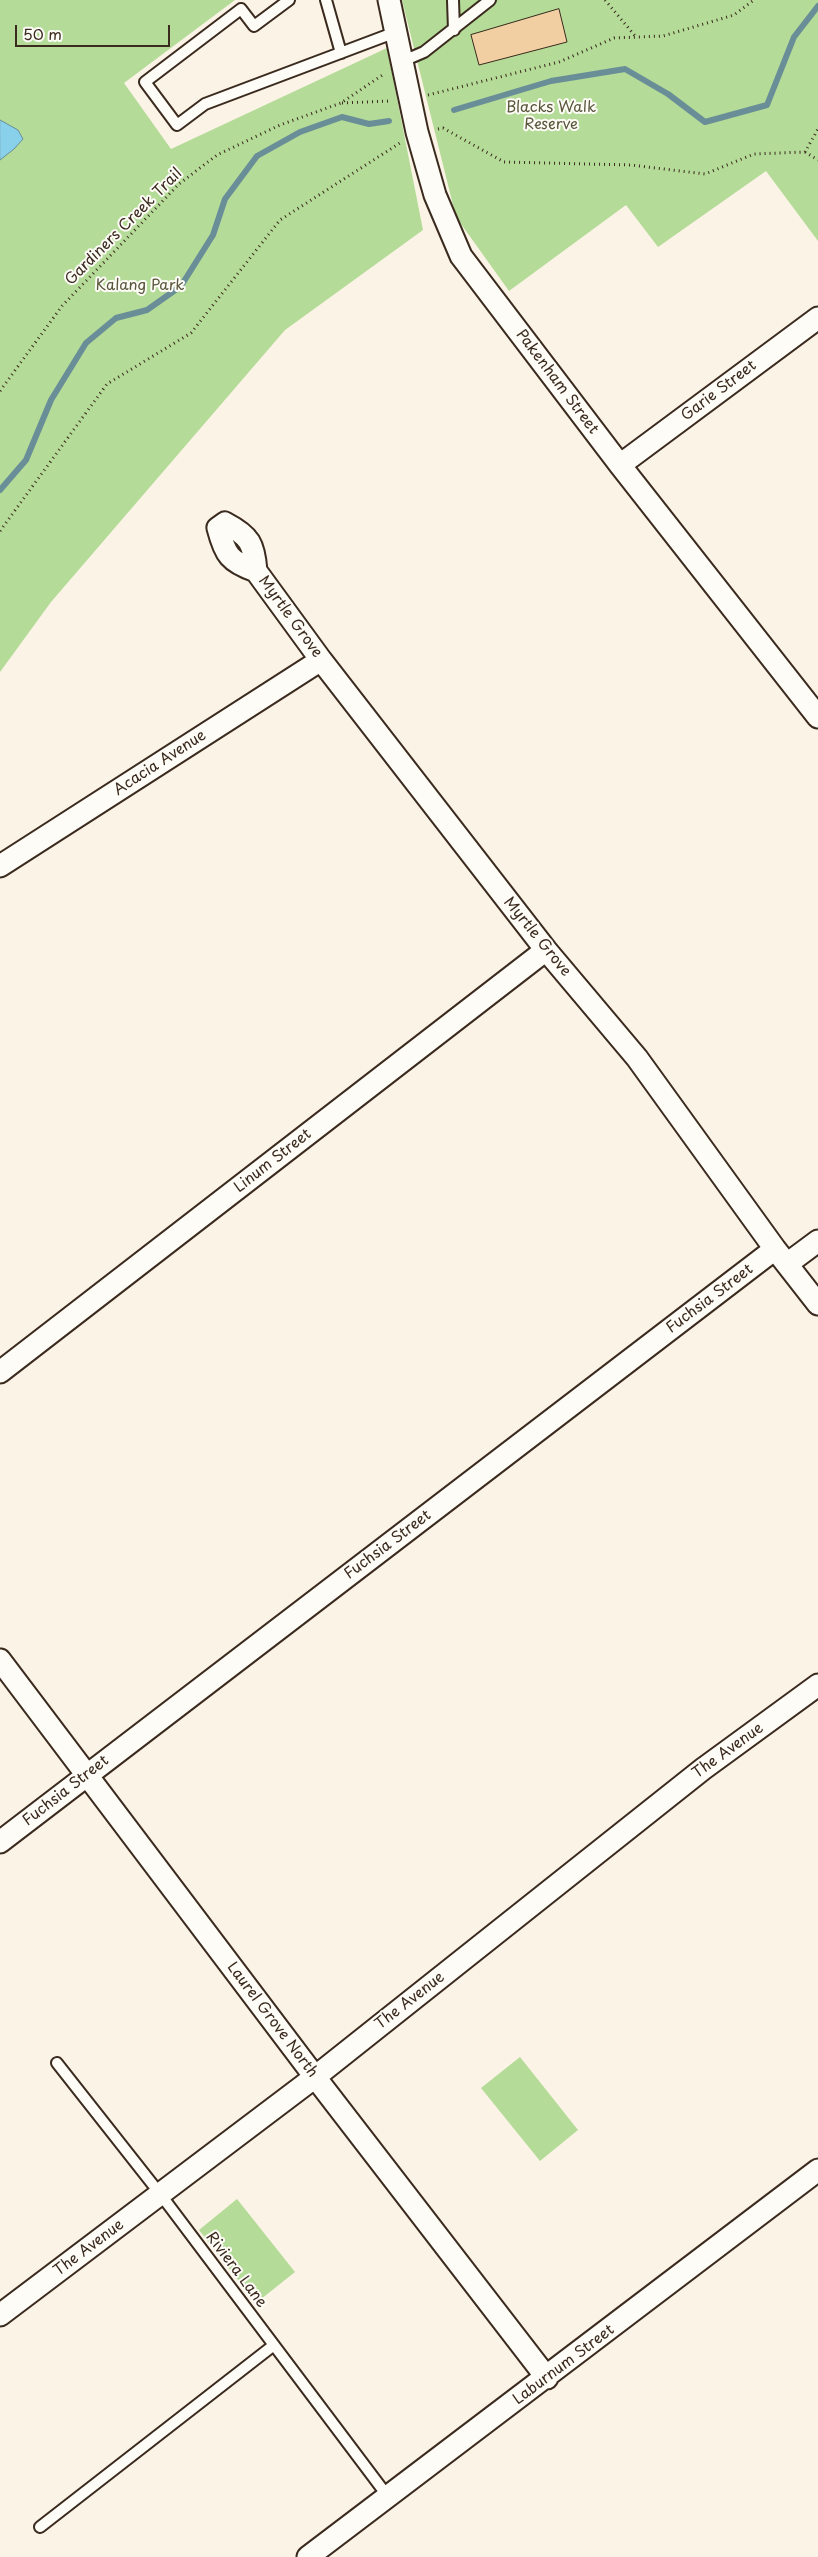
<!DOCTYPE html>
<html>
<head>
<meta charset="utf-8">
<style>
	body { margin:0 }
	#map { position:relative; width:818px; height:2557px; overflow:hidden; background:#fbf3e6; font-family:"Playpen Sans",sans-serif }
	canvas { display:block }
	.scale { position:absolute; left:15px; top:25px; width:155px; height:22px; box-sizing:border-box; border:2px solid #3b2a1e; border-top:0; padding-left:6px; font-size:15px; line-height:18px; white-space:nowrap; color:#3b2a1e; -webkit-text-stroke:4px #fdfcf7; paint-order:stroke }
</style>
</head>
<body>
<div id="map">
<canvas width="818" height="2557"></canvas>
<div class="scale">50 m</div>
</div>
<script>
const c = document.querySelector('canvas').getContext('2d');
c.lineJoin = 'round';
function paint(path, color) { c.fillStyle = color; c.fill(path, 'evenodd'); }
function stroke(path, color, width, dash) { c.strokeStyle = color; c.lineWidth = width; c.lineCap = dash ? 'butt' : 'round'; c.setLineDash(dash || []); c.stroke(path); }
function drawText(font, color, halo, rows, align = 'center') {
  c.font = font + ' "Playpen Sans",sans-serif'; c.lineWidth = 4; c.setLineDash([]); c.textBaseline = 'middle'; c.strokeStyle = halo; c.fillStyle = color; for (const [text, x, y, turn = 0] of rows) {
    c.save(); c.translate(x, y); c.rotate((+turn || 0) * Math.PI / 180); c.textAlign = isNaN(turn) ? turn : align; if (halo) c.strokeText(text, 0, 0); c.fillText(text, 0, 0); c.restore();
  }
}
const green = new Path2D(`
	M0 0H235L124 83 171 149 387 48 423 230 285 330 51 602 0 672Z
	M402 0H818V241L766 171 658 247 626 205 509 291 456 217Z
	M520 2057 578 2130 540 2161 481 2088Z
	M237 2199 295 2272 256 2303 199 2230Z`);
const water = new Path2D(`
	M0 120 18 130 23 139 14 149 0 160Z`);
const stream = new Path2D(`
	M454 110 551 81 625 69 668 94 705 122 767 105 794 37 818 6
	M0 490 26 460 51 400 86 343 116 318 147 310 181 286 213 235 225 199 257 156 300 132 342 117 369 124 389 121`);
const building = new Path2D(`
	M559 9 567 42 479 65 471 35Z`);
const path = new Path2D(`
	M605 0 636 37
	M428 95 559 62 614 38 663 36 734 15 754 0
	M342 103 390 101
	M438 129 443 128 504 162 631 165 705 174 754 154 805 152 818 129
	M805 152 818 160
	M0 391 62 306 179 184 217 155 280 125 341 103 384 74
	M0 531 107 384 191 333 280 220 400 143`);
const lane = new Path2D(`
	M289 0 254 26 241 9 145 82 177 125 205 104 396 32
	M326 0 341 53
	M453 0 454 30
	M403 61 424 52 490 0
	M57 2063 161 2195 389 2498
	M40 2527 274 2345`);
const street = new Path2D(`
	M389 0 417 132 435 195 461 256 620 465 818 717
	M620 465 818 318
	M225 523C250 536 254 544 256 571 230 562 225 555 218 528Z
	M256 571 321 660 546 950 637 1058 775 1249 818 1304
	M0 866 321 660
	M787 1264 818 1241
	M0 1372 546 950
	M0 1660 315 2077 547 2378
	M0 1842 775 1249
	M0 2315 315 2077 703 1769 818 1685
	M308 2557 818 2170`);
const parkNames = [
	["Blacks Walk",551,108],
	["Reserve",551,125],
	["Kalang Park",140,286]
];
const streetNames = [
	["Gardiners Creek Trail",124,227,-45],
	["Pakenham Street",557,382,53],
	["Garie Street",719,391,-37],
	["Myrtle Grove",290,617,54],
	["Acacia Avenue",160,763,-33],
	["Myrtle Grove",537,937,51],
	["Linum Street",273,1161,-38],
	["Fuchsia Street",710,1299,-37],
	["Fuchsia Street",388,1545,-37],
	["The Avenue",728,1751,-36],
	["Fuchsia Street",66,1791,-38],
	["The Avenue",410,2001,-38],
	["Laurel Grove North",272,2020,53],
	["The Avenue",89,2248,-37],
	["Riviera Lane",236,2270,53],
	["Laburnum Street",564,2365,-37]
];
paint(green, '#b4db97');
paint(water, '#89d1ea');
stroke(water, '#6a8e98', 1);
stroke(stream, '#6a8e98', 6);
paint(building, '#f1cfa2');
stroke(building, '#3b2a1e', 1);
stroke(lane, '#3b2a1e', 14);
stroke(street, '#3b2a1e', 25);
stroke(path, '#3b2a1e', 3, [1, 4]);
stroke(lane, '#fdfcf7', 10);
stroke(street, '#fdfcf7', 21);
drawText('15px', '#59563c', '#fdfcf7', parkNames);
drawText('15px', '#3b2a1e', '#fdfcf7', streetNames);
</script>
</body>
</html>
